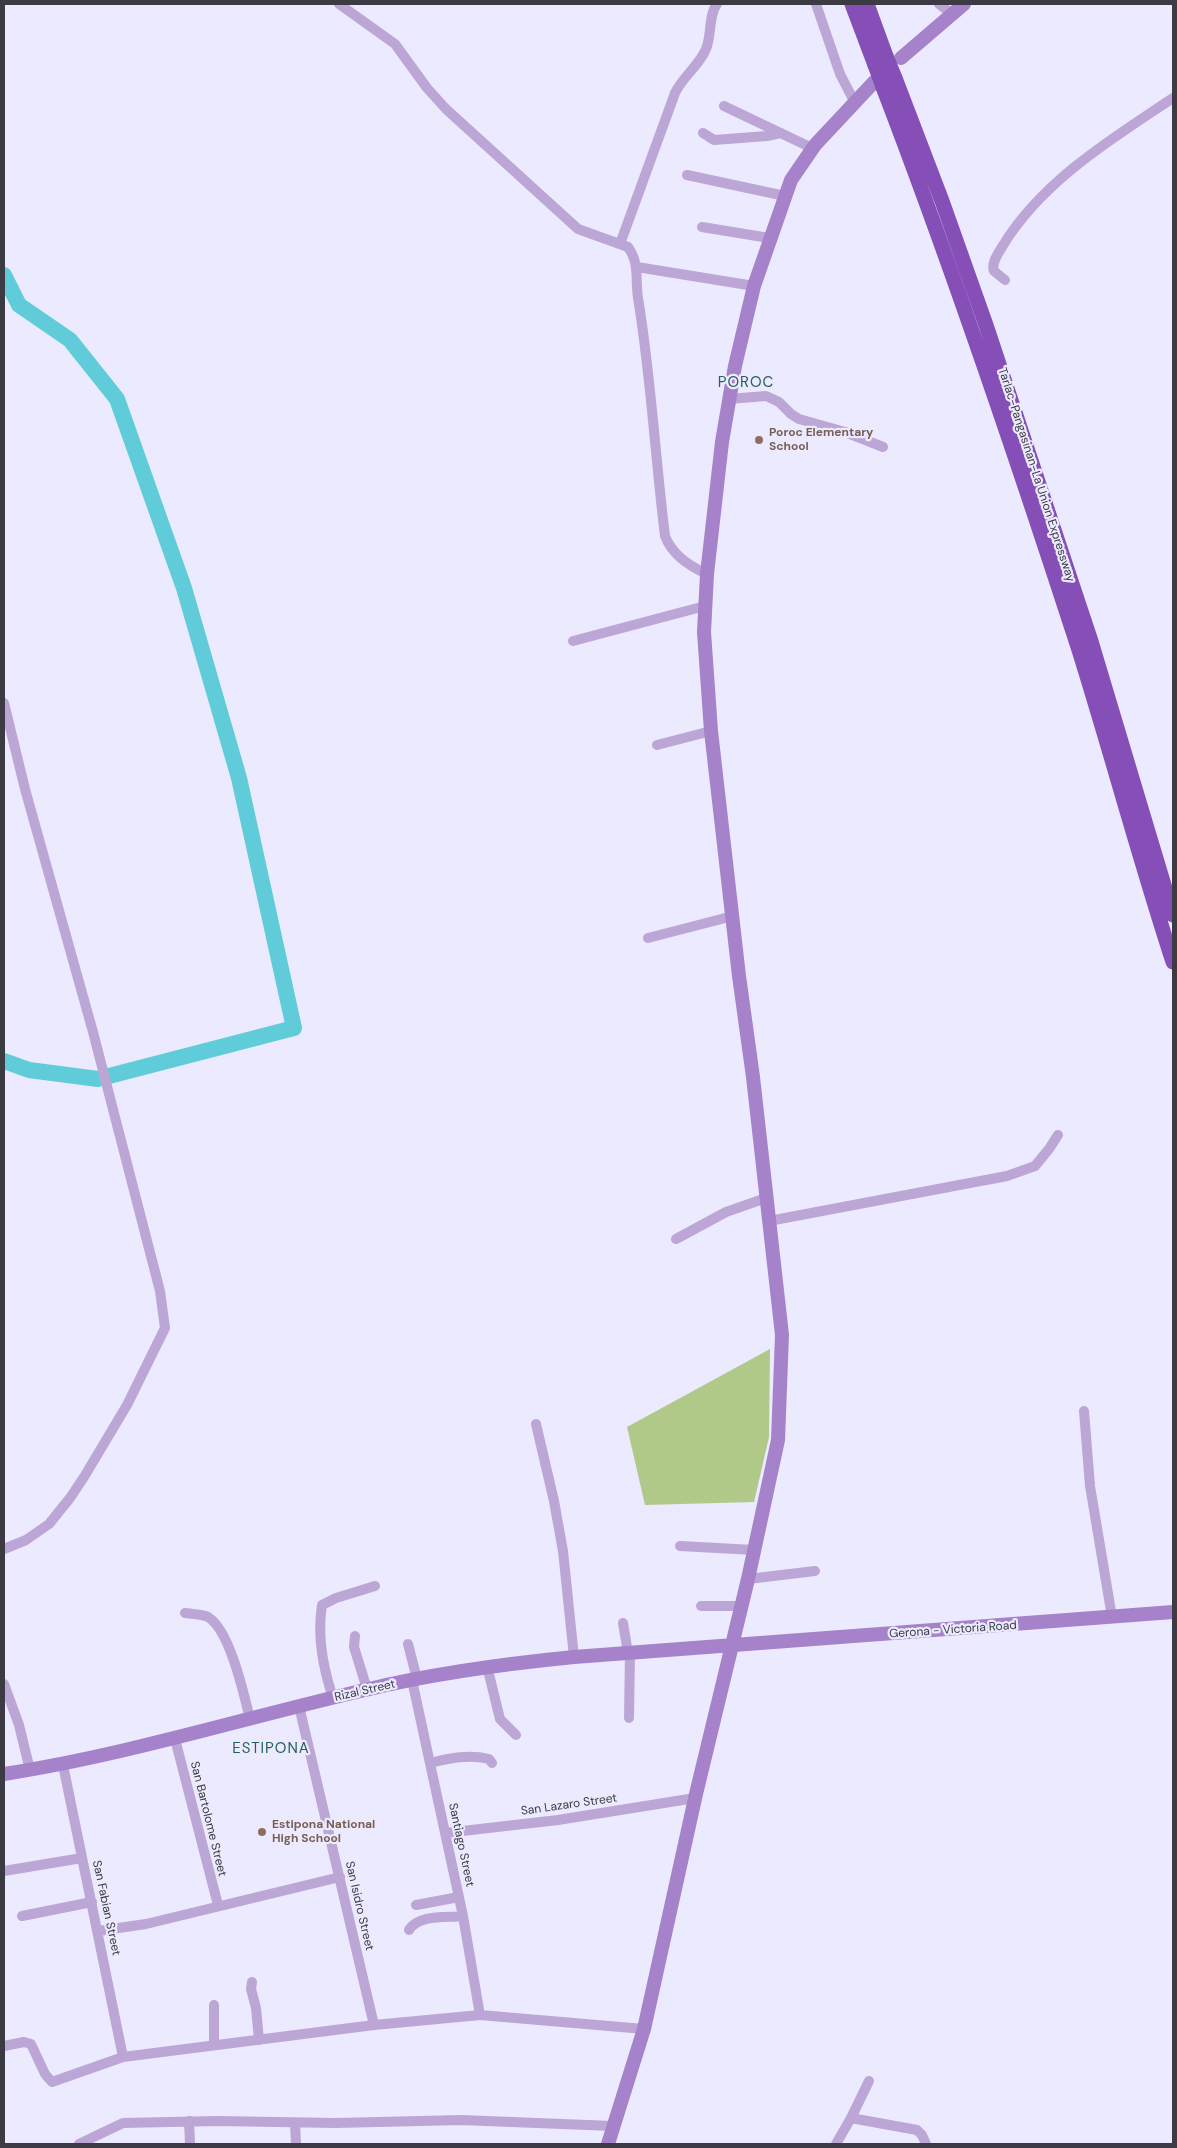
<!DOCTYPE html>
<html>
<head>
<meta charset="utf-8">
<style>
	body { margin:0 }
	#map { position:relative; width:1177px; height:2148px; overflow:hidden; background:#ebeafe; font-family:"DM Sans",sans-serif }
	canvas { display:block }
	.frame { position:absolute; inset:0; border:5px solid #3c3b43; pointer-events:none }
</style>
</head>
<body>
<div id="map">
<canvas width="1177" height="2148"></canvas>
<div class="frame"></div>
</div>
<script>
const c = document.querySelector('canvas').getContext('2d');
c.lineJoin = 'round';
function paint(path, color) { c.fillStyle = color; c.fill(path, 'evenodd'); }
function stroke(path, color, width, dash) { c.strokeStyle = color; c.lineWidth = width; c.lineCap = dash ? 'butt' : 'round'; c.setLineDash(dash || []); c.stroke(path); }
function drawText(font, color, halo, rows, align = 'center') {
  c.font = font + ' "DM Sans",sans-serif'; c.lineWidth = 4.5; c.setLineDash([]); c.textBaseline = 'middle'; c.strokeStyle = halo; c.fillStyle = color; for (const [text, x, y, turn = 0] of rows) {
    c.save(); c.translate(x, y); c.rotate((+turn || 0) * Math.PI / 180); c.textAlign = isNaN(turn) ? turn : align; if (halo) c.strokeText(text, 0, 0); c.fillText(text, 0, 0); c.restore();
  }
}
const green = new Path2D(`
	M770 1349 769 1437 754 1502 645 1505 627 1427Z`);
const river = new Path2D(`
	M4 275 19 305 70 340 117 399 184 588 239 778 294 1028 109 1076
	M4 1061 29 1070 98 1079`);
const street = new Path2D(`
	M339 4 395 44 427 88 446 109 578 229 628 247C640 264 635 279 638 298 651 376 655 456 665 536 672 555 689 566 707 574
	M816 4 840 74 854 101
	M939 4 952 14
	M724 106 812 148
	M703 133 714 140 767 136 781 133
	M687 175 785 196
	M702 227 769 238
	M620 244 675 93C683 76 699 66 706 49 712 35 708 16 717 4
	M637 267 754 286
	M1005 280 994 271C991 263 998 254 1002 247 1041 182 1111 139 1173 98
	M729 399 766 396 779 402 791 414 799 419 845 432 883 447
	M573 641 705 606
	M4 703 25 789 93 1032 160 1291 165 1328 127 1405 84 1477 70 1498 49 1524 26 1540 4 1549
	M657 745 711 731
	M648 938 733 916
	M769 1221 1007 1176 1035 1166 1049 1149 1058 1135
	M676 1239 726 1212 766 1198
	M1084 1411 1090 1486 1112 1617
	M536 1424 554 1501 563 1551 574 1657
	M680 1546 754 1550
	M748 1579 815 1571
	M701 1606H741
	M185 1613C192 1614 202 1614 208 1617 230 1630 244 1695 250 1719
	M623 1623 628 1653
	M355 1636 354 1647 367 1689
	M408 1644 417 1679
	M487 1666 500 1719 516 1735
	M412 1680 463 1916 480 2015
	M4 1684 19 1725 30 1770
	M333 1698C323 1668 317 1636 322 1605L336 1598 375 1586
	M299 1706 374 2025
	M629 1718 630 1653
	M175 1739 218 1905
	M430 1763C450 1758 469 1754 489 1759L492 1763
	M63 1765 123 2057
	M445 1833 558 1820 695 1798
	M4 1871 82 1858
	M416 1905 459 1897
	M22 1916 92 1902
	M409 1930C419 1914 447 1918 463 1916
	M98 1931 146 1924 340 1877
	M252 1982 251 1989 256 2008 259 2040
	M214 2045V2005
	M4 2046 24 2042 31 2044 45 2074 52 2082 123 2057 374 2025 480 2015 644 2029
	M851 2118 869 2081
	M189 2121 190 2144
	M295 2123 296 2144
	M79 2144 123 2123 217 2121 336 2123 461 2120 613 2126
	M836 2144 851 2118 917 2130 922 2135 926 2144`);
const secondary = new Path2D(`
	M901 58 964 4
	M4 1774C126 1755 244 1718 365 1690 434 1673 503 1664 574 1657L1173 1612
	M608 2144 644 2029 696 1794 748 1579 778 1440 782 1335 753 1077 739 976 711 731 704 632 707 574 722 442 735 366 754 286 791 180 815 145 874 82`);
const highway = new Path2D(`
	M852 4 875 65
	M867 4 886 56
	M895 78 942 201 986 325 1090 638 1173 915
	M883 87C954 272 1017 459 1078 647 1111 752 1139 858 1173 962`);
const highwayBridge = new Path2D(`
	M886 56 895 78
	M875 65 883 87`);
const markers = [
	[759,440,5,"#8d6e63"],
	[262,1832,5,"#8d6e63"]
];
const educationNames = [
	["Poroc Elementary",769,433],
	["School",769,447],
	["Estipona National",272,1825],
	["High School",272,1839]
];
const streetNames = [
	["Tarlac-Pangasinan-La Union Expressway",1036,475,72],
	["Gerona - Victoria Road",953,1630,-4],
	["Rizal Street",365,1691,-13],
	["San Lazaro Street",569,1805,-8],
	["San Bartolome Street",208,1819,76],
	["Santiago Street",461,1845,78],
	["San Isidro Street",359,1906,77],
	["San Fabian Street",106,1908,78]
];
const quarterNames = [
	["POROC",746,383],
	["ESTIPONA",271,1749]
];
paint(green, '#b0c989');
stroke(river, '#60ccda', 16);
stroke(street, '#bca6d6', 10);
stroke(secondary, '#a582ca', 14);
stroke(highway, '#854fb7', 15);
stroke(highwayBridge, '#854fb7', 15);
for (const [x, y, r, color] of markers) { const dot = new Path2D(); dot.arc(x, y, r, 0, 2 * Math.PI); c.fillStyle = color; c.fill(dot); stroke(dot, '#ebeafe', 2); }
drawText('bold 12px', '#785e54', '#ebeafe', educationNames, 'left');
drawText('12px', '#3c3b43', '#ebeafe', streetNames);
c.letterSpacing = '1px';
drawText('15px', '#275f5a', '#ebeafe', quarterNames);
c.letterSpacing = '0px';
</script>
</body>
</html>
